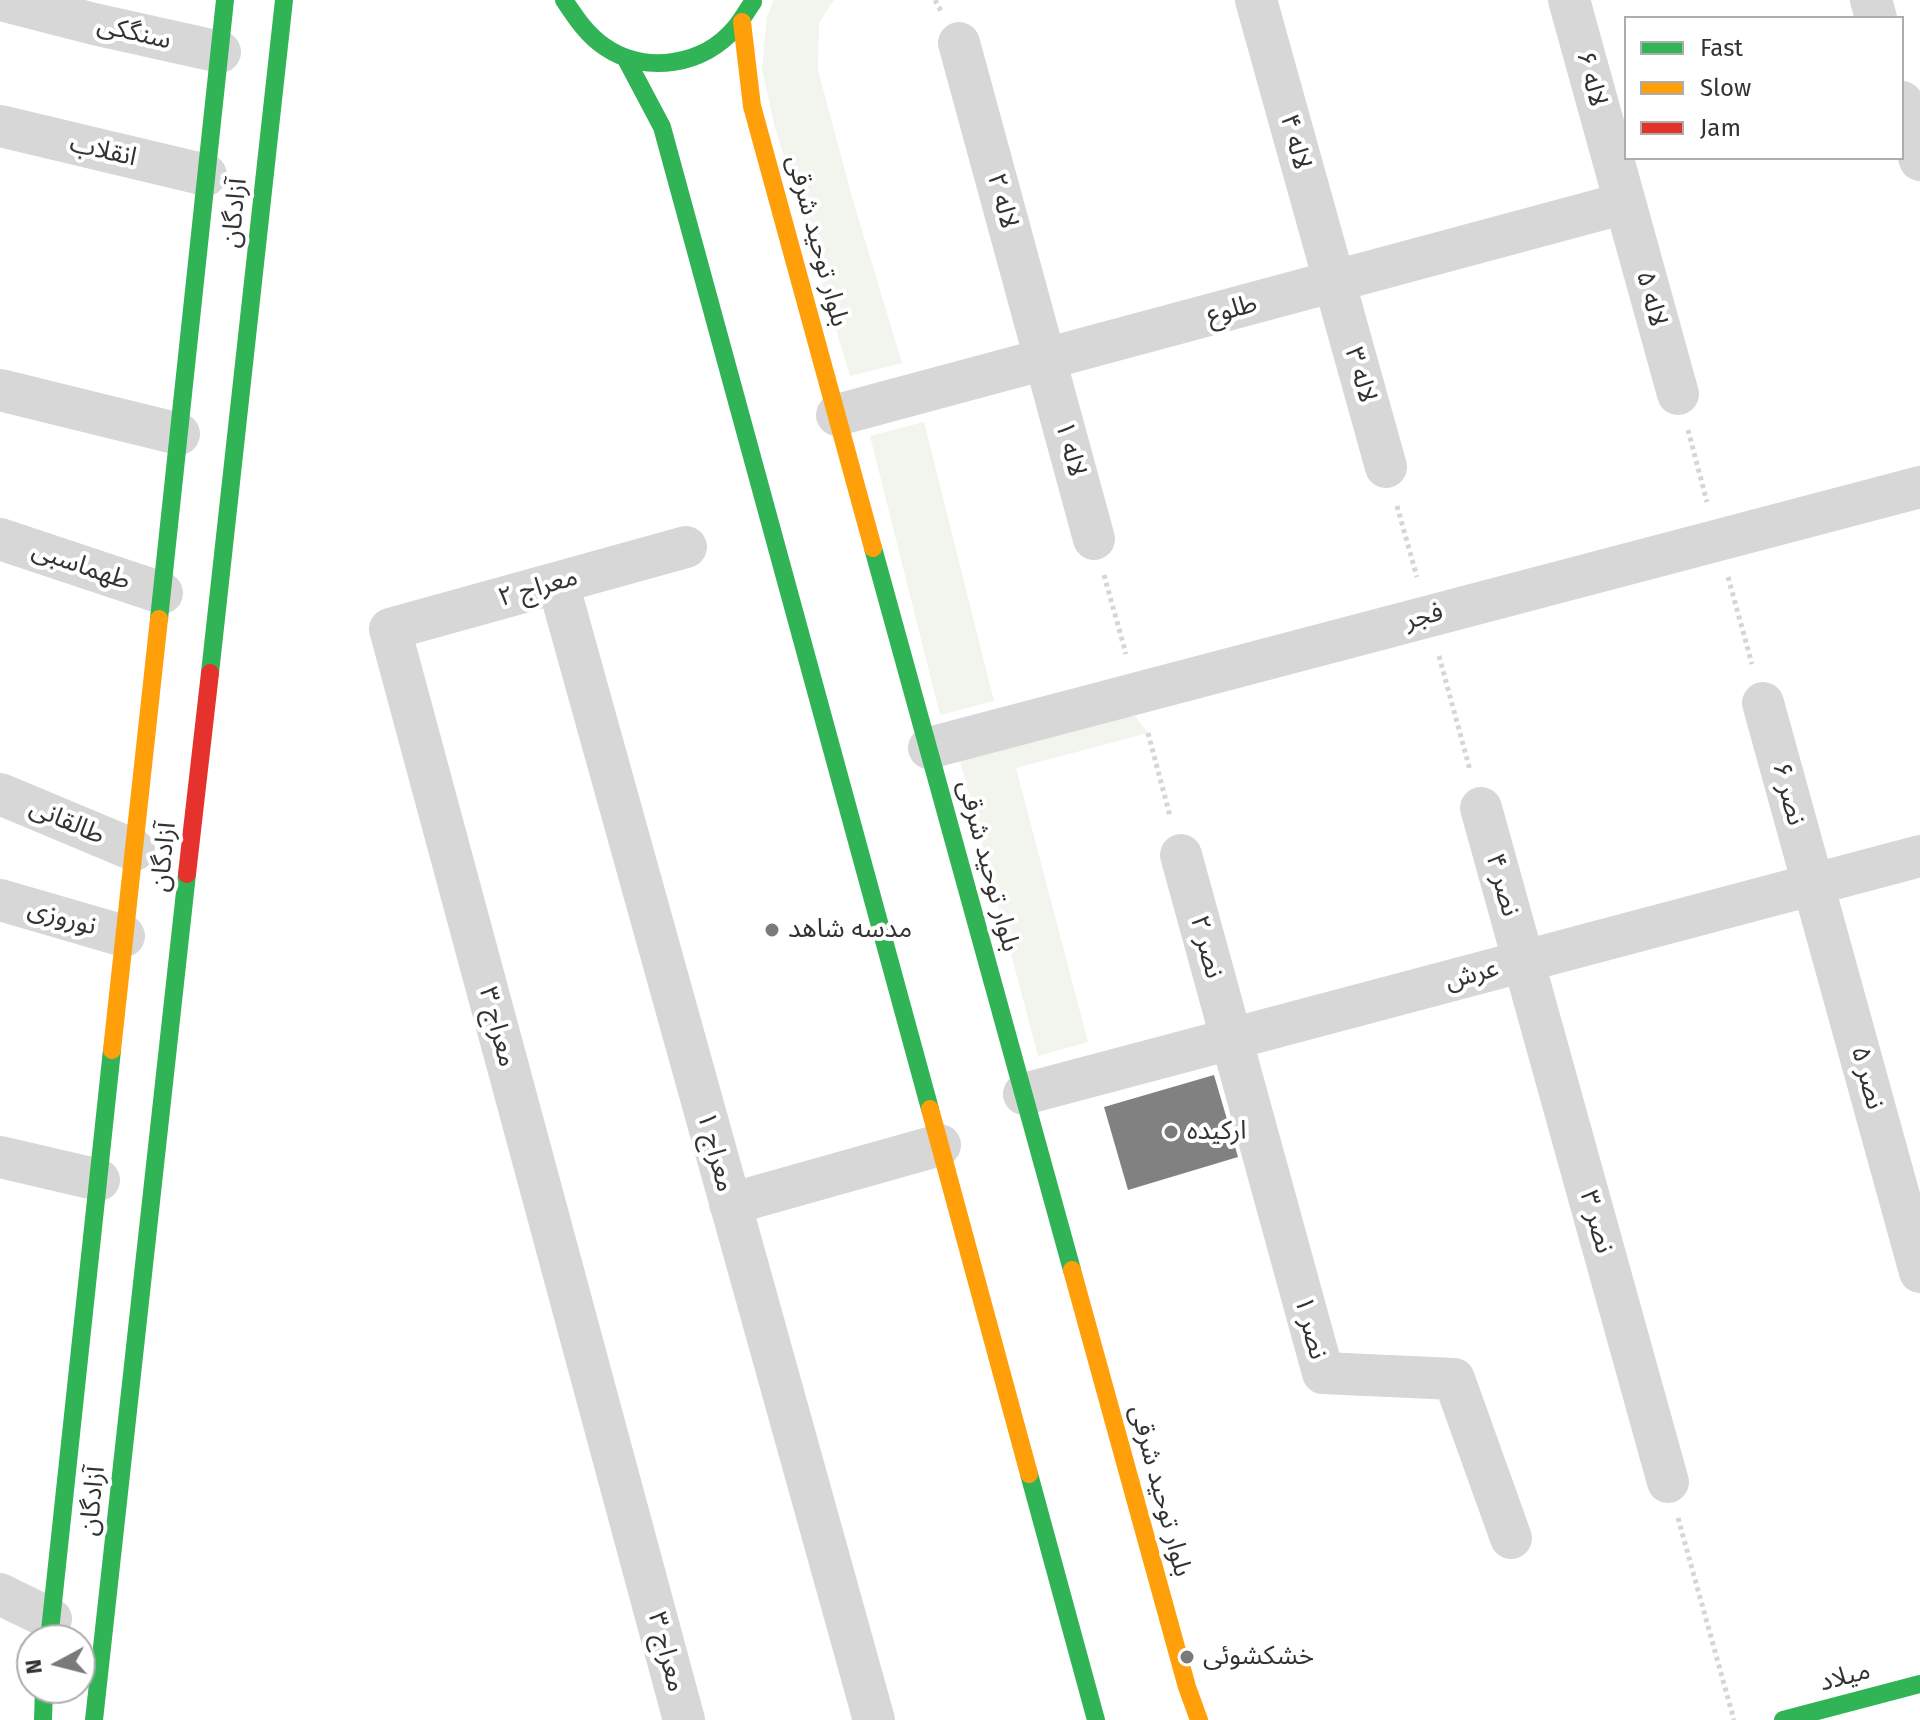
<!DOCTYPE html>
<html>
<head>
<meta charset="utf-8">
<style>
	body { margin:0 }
	#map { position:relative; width:1920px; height:1720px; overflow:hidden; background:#fff; font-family:"Fira Sans",sans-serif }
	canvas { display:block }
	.legend { position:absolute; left:1624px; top:16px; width:280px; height:144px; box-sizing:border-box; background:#fff; border:2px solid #adadad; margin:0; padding:10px 14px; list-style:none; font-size:24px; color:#333 }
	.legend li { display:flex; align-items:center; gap:16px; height:40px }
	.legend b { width:40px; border:2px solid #adadad }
	.north { position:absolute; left:16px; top:1624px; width:80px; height:80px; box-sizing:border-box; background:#fff; border:2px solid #adadad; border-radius:50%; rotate:263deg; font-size:22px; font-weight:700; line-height:32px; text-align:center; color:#333 }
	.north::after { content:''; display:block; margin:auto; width:28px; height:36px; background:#7a7a7a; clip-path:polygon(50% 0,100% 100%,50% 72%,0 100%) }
</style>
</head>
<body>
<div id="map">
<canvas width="1920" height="1720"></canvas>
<ul class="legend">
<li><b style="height:10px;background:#30b455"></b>Fast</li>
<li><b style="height:10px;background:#ff9f0a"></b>Slow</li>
<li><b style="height:10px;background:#e5322d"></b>Jam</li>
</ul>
<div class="north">N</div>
</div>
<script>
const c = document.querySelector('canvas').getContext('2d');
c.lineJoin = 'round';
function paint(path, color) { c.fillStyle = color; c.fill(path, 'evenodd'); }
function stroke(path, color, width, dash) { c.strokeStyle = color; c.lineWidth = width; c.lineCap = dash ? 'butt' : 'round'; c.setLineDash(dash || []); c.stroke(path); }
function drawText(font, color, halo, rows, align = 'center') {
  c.font = font + ' "Fira Sans","Noto Sans Arabic",sans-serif'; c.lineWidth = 8; c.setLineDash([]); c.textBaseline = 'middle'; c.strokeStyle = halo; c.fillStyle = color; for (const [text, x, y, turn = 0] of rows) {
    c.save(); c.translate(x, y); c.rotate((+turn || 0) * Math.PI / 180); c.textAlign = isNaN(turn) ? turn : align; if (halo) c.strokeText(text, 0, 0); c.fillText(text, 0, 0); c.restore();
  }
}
const green = new Path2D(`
	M774 0H834L819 23 818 70 852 197 902 363 850 376 774 124 762 69 767 16Z
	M924 422 994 701 940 715 870 436Z
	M1131 711 1148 733 1016 768 1088 1042 1038 1056 959 757Z`);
const building = new Path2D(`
	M1214 1075 1238 1157 1128 1190 1104 1107Z`);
const path = new Path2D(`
	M935 0 941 11
	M1688 430 1707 502
	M1397 506 1417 577
	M1104 575 1126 654
	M1728 577 1752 664
	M1439 656 1470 770
	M1148 733 1170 816
	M1678 1518 1734 1720`);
const street = new Path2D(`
	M1 0 94 24 220 52
	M1256 0 1386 467
	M1569 0 1678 394
	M1871 0 1876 18
	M959 43 1094 539
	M1902 102 1920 160
	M0 126 206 175
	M0 390 179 434
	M837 415 1625 203
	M0 539 162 593
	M558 583 874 1720
	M1763 703 1920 1272
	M929 748 1920 487
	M0 794 134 850
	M1481 808 1668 1482
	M1181 855 1323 1373 1454 1379 1511 1538
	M0 900 124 936
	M1024 1094 1920 856
	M0 1157 99 1180
	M730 1204 940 1145
	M0 1594 51 1619
	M684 1720 390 629 686 547`);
const fast = new Path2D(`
	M564 0C576 18 587 35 605 47 646 75 704 65 735 28 742 20 747 10 753 2
	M626 59 662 127 930 1109
	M873 548 1072 1270
	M159 619 225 0
	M210 673 284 0
	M1029 1474 1096 1720
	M49 1640 112 1050
	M43 1720 44 1688
	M94 1720 187 874
	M1783 1720 1920 1684`);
const slow = new Path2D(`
	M742 22 752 106 873 548
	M112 1050 159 619
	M930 1109 1029 1474
	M1072 1270 1187 1687 1199 1720`);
const jam = new Path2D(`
	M187 874 210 673`);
const markers = [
	[772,930,8,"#7a7a7a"],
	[1171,1132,8,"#7a7a7a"],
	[1187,1657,8,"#7a7a7a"]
];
const streetNames = [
	["سنگکی",134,33,13],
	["لاله ۶",1591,79,75],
	["لاله ۴",1295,142,75],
	["انقلاب",103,151,13],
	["لاله ۲",1002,201,75],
	["آزادگان",235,213,-84],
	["بلوار توحید شرقی",817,241,75],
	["لاله ۵",1651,299,75],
	["طلوع",1232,310,-15],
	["لاله ۳",1360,375,74],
	["لاله ۱",1070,449,75],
	["طهماسبی",81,566,19],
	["معراج ۲",538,588,-16],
	["فجر",1424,617,-15],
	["نصر ۶",1788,794,75],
	["طالقانی",67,822,23],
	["آزادگان",164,857,-84],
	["بلوار توحید شرقی",988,866,75],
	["نصر ۴",1502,885,74],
	["نوروزی",62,918,16],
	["نصر ۲",1206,947,75],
	["عرش",1472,975,-15],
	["معراج ۳",497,1027,75],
	["نصر ۵",1867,1078,75],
	["معراج ۱",715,1152,75],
	["نصر ۳",1596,1222,74],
	["نصر ۱",1310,1328,75],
	["بلوار توحید شرقی",1160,1491,75],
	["آزادگان",93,1501,-84],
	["معراج ۳",666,1652,75],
	["میلاد",1845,1677,-15]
];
const poiNames = [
	["مدسه شاهد",788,930],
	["ارکیده",1187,1132],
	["خشکشوئی",1203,1657]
];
paint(green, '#f1f5ed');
paint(building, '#818181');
stroke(path, '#d6d6d6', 5, [4, 4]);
stroke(street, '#d7d7d7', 42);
stroke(fast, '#30b455', 18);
stroke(slow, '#ff9f0a', 18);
stroke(jam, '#e5322d', 18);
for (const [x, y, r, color] of markers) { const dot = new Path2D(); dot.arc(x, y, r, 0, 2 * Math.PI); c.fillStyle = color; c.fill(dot); stroke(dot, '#fff', 3); }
drawText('26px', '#333', '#fff', streetNames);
drawText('26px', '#333', '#fff', poiNames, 'left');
</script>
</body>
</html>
